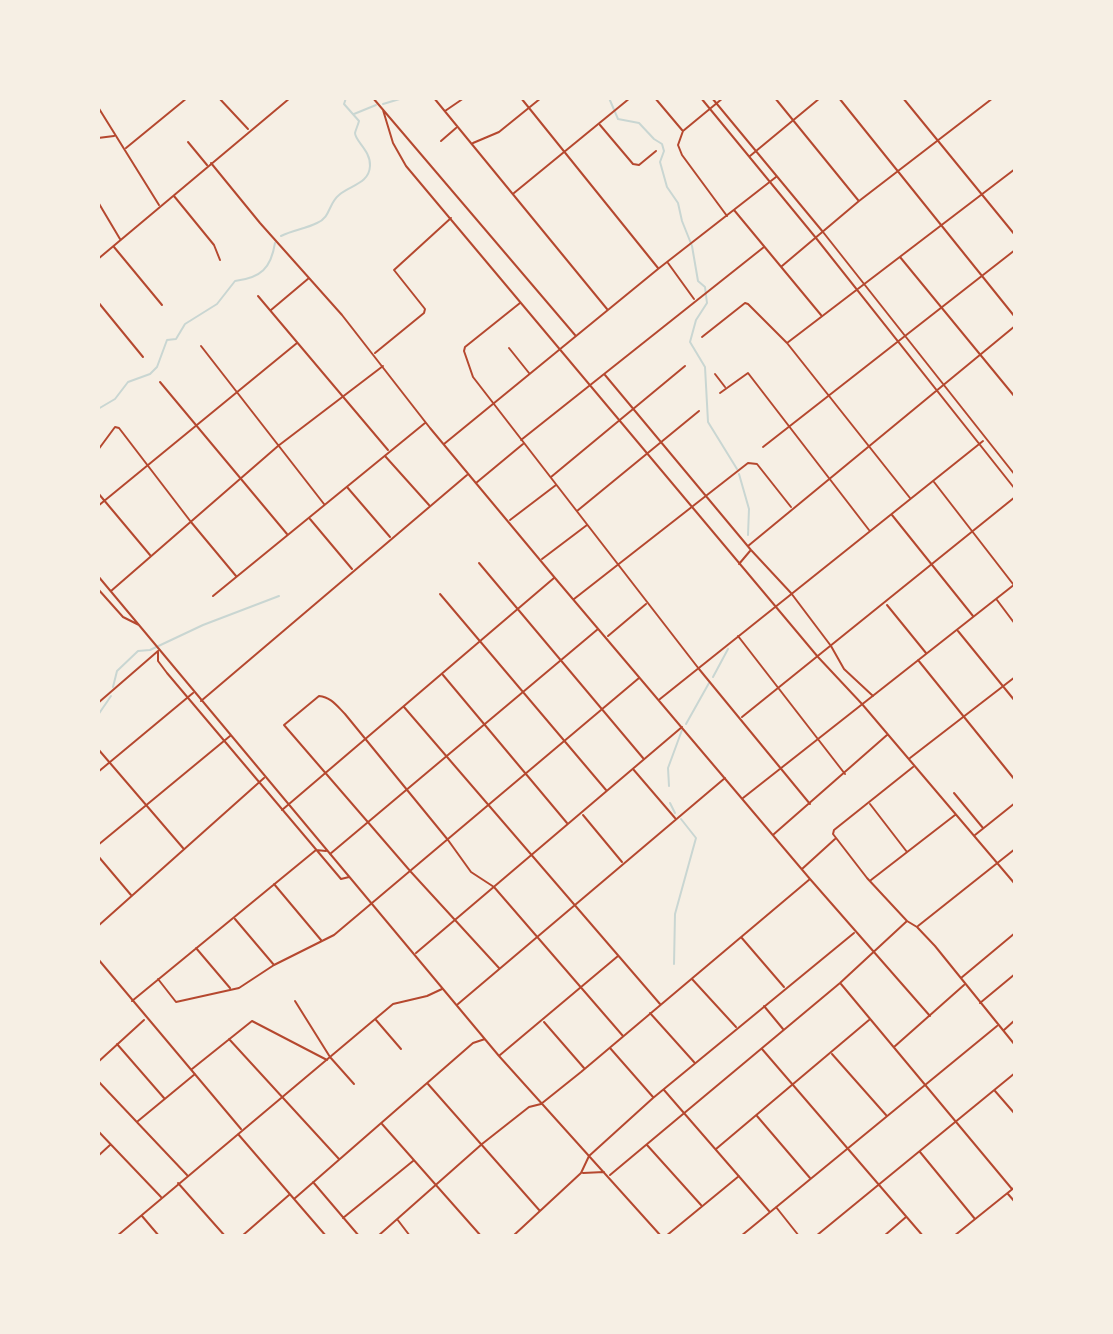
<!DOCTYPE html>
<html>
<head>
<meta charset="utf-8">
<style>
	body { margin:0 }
	#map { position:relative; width:1113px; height:1334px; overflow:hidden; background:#f6efe4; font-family:"Sofia Sans Condensed",sans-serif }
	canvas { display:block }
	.frame { position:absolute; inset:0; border:100px solid #f6efe4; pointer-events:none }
</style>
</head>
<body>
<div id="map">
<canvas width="1113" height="1334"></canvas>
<div class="frame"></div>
</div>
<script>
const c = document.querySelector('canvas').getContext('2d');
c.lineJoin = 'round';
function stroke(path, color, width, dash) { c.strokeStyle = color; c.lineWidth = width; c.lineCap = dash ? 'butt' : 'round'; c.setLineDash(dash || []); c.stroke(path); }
const stream = new Path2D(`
	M609 98 618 119 639 123 654 139 662 144 664 151 660 162 667 187 678 203 682 221 692 246 698 281 705 287 707 303 696 320 690 342 705 367 708 422 737 469
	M383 104 403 98
	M354 114 376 105
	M281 236C293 230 305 229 317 223 331 217 328 204 339 195 350 185 369 184 370 166 371 151 355 141 355 133 356 129 358 125 359 121L344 104 346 98
	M98 409 115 399 128 382 150 374 157 367 167 340 176 339 185 324 217 304 235 281C261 278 271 268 275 243
	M739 474 749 509 748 535
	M713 677 728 649
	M113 687 117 671 138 651 150 650 203 625 279 596
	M98 715 111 696
	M686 724 709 683
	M669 786 668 768 682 730
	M670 803 675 813
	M674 964 675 914 696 838 681 819`);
const minor = new Path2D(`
	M219 98 248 129
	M373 98 575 335
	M434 98 607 309
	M466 98H470
	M521 98 658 268
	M655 98 682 130
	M701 98 816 238 1015 489
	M712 98 823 232 1015 475
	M723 98 683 131 678 145 682 155 727 216
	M775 98 858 200
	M839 98 1015 317
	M903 98 1015 235
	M98 107 159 205
	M383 110 393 143 406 166 818 657 862 704 1015 884
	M445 111 464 98
	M600 125 633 164 639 165 656 151
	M98 138 114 136
	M441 141 456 128
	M188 142 207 165
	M473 143 499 132 541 98
	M126 148 187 98
	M750 156 820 98
	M211 163 260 223 342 315 430 428 555 578 810 879 930 1016
	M514 193 630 98
	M174 196 214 245 220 260
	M98 202 120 239
	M734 210 821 315
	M114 247 162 305
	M900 257 1015 397
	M98 259 290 98
	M668 263 694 299
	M782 266 859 201 993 98
	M258 296 388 450
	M98 302 143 357
	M520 303 465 347 464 351 473 377 699 669 810 804
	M271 310 309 278
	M702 337 745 303 748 304 787 343 910 498
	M787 343 1015 169
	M201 346 324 504
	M509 348 529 373
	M375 353 424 313 425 309 394 270 451 218
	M715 374 725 387
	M605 375 751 550 791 593 831 646 844 669 873 696
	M160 382 287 534
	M720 393 748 373 869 530
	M521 440 764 247
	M444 444 658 269 776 177
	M763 447 1015 250
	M98 450 115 427 119 428 191 522 236 576
	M385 456 429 505
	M551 477 685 366
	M934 482 1013 584
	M476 483 523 444
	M347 487 390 537
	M98 493 150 555
	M98 506 297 343
	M577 511 699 411
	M892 515 973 616
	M310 519 352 569
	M510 520 556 485
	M748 546 1015 326
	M542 559 587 525
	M479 563 643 758
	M739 564 750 551
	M98 576 499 1056 661 1236
	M98 589 123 617 139 625
	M111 591 278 446 383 366
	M440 594 606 790
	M213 596 425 423
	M574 599 748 463 757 464 791 507
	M997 600 1015 624
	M887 605 926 653
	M958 631 1015 701
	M608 636 646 604
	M738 636 845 774
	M158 652V661L167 673 341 879 349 877
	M918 660 1015 780
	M443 675 567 823
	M660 699 983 441
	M201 701 467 475
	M98 703 158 651
	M404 707 660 1004
	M742 717 1015 497
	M98 749 183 848
	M910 758 1015 677
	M913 767 834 830 833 834 867 878 907 921 917 927 935 946 1015 1045
	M633 769 675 818
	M98 772 193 693
	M954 793 983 828
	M743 798 1015 584
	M870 804 907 852
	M282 810 554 578
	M583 815 622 862
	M774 834 887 735
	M975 835 1015 803
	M98 845 230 736
	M330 854 598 629
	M98 856 131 895
	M802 869 835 839
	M871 880 955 815
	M274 884 321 940
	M235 919 274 965
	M98 926 264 778
	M918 926 1015 849
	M741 937 784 987
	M196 948 230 988
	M416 953 682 727
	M98 959 241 1129
	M499 968 411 872 284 725 319 696C331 697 337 706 345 714L448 840 471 872 494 887 623 1036
	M961 978 1015 933
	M158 979 176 1002 239 988 274 965 334 935 639 678
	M692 979 736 1027
	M841 984 1012 1189
	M132 1001 316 850 326 851
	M295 1001 330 1057 354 1084
	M980 1003 1015 974
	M458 1004 725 778
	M764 1006 783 1029
	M650 1013 694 1062
	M376 1020 401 1049
	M544 1022 584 1068
	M1004 1030 1015 1020
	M229 1039 339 1159
	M117 1044 164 1098
	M894 1047 964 985
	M610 1048 653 1097
	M762 1049 923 1236
	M832 1054 886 1115
	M500 1055 618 956
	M98 1062 144 1020
	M192 1069 252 1021 327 1060
	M98 1081 187 1175
	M428 1084 540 1211
	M664 1090 769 1211
	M995 1091 1015 1114
	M757 1116 810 1178
	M138 1121 195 1074
	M382 1124 481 1236
	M98 1131 161 1197
	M238 1134 326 1236
	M647 1145 701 1205
	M716 1149 869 1020
	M920 1152 975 1219
	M98 1156 110 1145
	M583 1173 604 1172
	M610 1175 840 983 907 921
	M313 1182 359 1236
	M178 1183 225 1236
	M1008 1194 1015 1202
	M294 1199 473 1043 485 1039
	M776 1207 799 1236
	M142 1216 159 1236
	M343 1218 413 1161
	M397 1219 410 1236
	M117 1236 393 1004 427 996 442 989
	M242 1236 289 1195
	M378 1236 482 1144 529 1107 541 1104 581 1072 810 879
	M513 1236 581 1173 589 1156 653 1098 854 933
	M666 1236 739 1176
	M741 1236 997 1026
	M816 1236 1015 1073
	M884 1236 906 1217
	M954 1236 1015 1187`);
stroke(stream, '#c9d6d2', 2);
stroke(minor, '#b5482f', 2);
</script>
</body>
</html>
